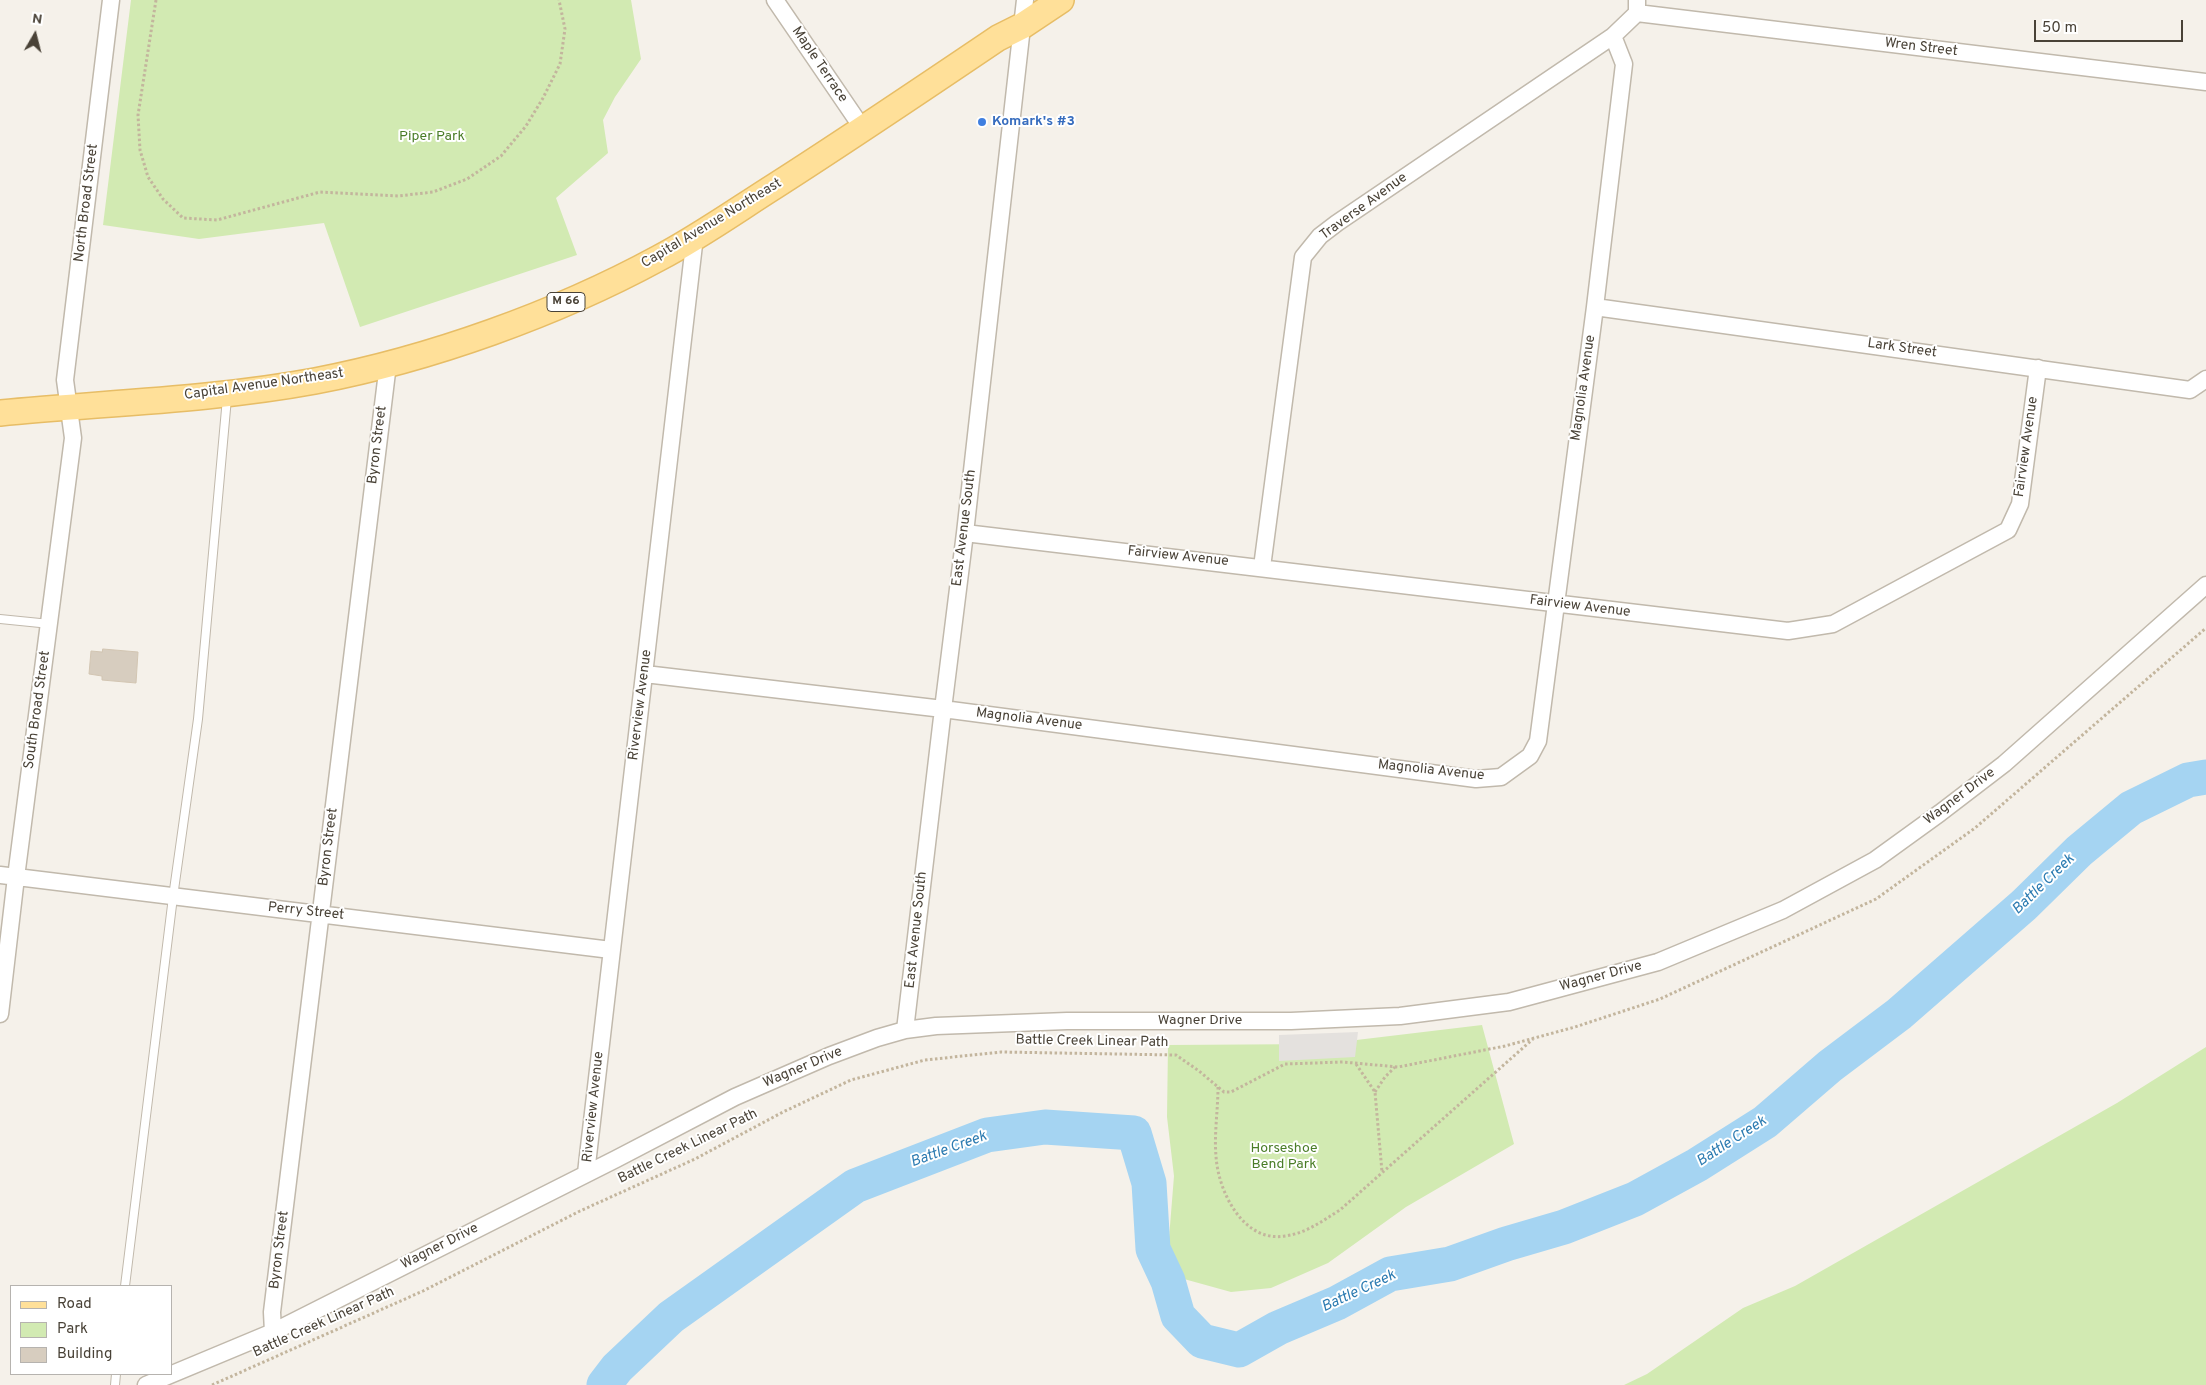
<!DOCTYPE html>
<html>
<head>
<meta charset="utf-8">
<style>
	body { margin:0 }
	#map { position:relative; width:2206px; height:1385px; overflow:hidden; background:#f5f1ea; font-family:Overpass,sans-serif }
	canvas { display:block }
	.legend { position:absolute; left:10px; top:1285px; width:162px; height:90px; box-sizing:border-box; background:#fff; border:1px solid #b6b3af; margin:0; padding:6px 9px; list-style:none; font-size:15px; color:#494237 }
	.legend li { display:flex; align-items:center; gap:10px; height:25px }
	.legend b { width:25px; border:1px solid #b6b3af }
	.north { position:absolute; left:10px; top:10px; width:50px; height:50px; -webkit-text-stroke:4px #fff; paint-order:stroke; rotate:8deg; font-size:14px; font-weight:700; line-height:20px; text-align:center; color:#494237 }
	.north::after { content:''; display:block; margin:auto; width:18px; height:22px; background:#494237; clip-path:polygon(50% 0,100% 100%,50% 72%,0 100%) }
	.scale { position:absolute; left:2034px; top:20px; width:149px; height:22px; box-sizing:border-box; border:2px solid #494237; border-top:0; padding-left:6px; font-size:15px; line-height:18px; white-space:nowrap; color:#494237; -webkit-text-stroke:4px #fff; paint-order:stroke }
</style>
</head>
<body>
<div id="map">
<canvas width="2206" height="1385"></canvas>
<ul class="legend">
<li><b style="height:6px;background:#ffe099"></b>Road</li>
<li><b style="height:14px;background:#d2eab2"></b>Park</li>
<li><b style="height:14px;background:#d7cdbf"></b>Building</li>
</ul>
<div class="north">N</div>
<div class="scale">50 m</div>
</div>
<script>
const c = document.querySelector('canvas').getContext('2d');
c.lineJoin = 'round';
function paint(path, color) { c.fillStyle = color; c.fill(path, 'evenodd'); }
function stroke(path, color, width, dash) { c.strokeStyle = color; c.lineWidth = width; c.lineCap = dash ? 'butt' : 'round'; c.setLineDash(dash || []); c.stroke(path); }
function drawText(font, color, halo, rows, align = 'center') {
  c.font = font + ' Overpass,sans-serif'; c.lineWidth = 4; c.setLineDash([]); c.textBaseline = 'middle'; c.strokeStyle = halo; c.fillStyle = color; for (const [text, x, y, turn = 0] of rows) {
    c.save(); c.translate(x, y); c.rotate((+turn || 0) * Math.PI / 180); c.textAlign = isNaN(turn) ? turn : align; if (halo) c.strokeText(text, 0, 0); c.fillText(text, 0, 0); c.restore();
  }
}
const green = new Path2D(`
	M131 0H631L641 59 615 97 603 120 608 153 556 198 577 255 360 327 324 223 199 239 103 225Z
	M1482 1025 1514 1144 1406 1207 1328 1263 1271 1288 1231 1292 1184 1279 1167 1263 1174 1176 1167 1117 1168 1045 1323 1044Z
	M2206 1047V1385H1624L1647 1374 1743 1308 1795 1286 2117 1103Z`);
const parking = new Path2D(`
	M1358 1032 1355 1057 1279 1061V1035Z`);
const river = new Path2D(`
	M604 1385 617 1368 671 1317 855 1186 987 1135 1045 1127 1134 1133 1149 1183 1153 1249 1168 1281 1178 1316 1202 1341 1239 1350 1278 1328 1337 1303 1390 1274 1450 1264 1506 1244 1564 1227 1635 1199 1697 1165 1765 1122 1830 1066 1899 1014 2024 905 2079 851 2131 808 2188 780 2206 777`);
const building = new Path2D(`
	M103 649 138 652 136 683 102 680V676L89 674 91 651 102 652Z`);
const path = new Path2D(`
	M156 0 138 115 140 150 148 177 163 199 183 218 217 220 320 192 398 196 433 192 467 179 501 156 526 126 543 98 560 64 565 29 559 0
	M1356 1064 1375 1092 1382 1172
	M1218 1087C1218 1110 1214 1134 1216 1156 1218 1191 1243 1243 1285 1236 1307 1233 1322 1221 1340 1210L1533 1039
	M1375 1092 1385 1077 1395 1067
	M212 1385 423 1291 580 1211 695 1159 783 1112 851 1080 925 1060 1001 1052 1176 1055 1199 1071 1224 1092H1231L1285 1064 1343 1062 1398 1067 1505 1046 1575 1027 1660 999 1876 899 1975 828 2206 628`);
const lane = new Path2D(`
	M0 619 50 624
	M125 1286 173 897 198 719 227 398
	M115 1385 116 1374`);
const street = new Path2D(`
	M775 0 863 129
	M1637 13 2206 82
	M1595 307 2190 390 2206 379
	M965 533 1788 631 1833 624 2008 530 2020 504 2038 368
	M1262 567 1303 257 1320 236 1337 223 1613 36
	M645 674 943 709 1476 779 1501 777 1530 756 1538 741 1595 307 1624 64 1613 36 1637 13V0
	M0 875 611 950
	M0 1014 16 877 73 438 65 380 111 0
	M905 1030 943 709 965 533 1025 0
	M586 1173 695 236
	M273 1332 272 1312 388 364
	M146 1385 273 1332 616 1159 735 1097 829 1056 877 1038 905 1030 936 1026 1067 1021H1291L1400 1016 1509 1002 1658 962 1783 910 1875 860 1940 813 2004 764 2206 585`);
const primary = new Path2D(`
	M0 413C105 403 212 400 315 381 430 359 556 314 659 258 699 237 737 210 775 186 850 138 924 88 998 38L1022 26 1061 0`);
const markers = [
	[982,122,5,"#3f7fe0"]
];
const shields = [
	[566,302,38]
];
const shieldNames = [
	["M 66",566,302]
];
const streetNames = [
	["Wren Street",1921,48,7],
	["Maple Terrace",819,65,56],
	["North Broad Street",87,203,-83],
	["Traverse Avenue",1364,207,-36],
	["Capital Avenue Northeast",712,224,-31],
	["Lark Street",1902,349,8],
	["Capital Avenue Northeast",264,385,-8],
	["Magnolia Avenue",1584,388,-82],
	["Byron Street",378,445,-83],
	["Fairview Avenue",2027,447,-82],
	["East Avenue South",965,528,-83],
	["Fairview Avenue",1178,557,6],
	["Fairview Avenue",1580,607,7],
	["Riverview Avenue",641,705,-83],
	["South Broad Street",38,710,-82],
	["Magnolia Avenue",1029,720,7],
	["Magnolia Avenue",1431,771,6],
	["Wagner Drive",1960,797,-37],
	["Byron Street",329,847,-83],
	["Perry Street",306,912,6],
	["East Avenue South",917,930,-84],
	["Wagner Drive",1601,977,-15],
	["Wagner Drive",1200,1021],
	["Battle Creek Linear Path",1092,1042,1],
	["Wagner Drive",803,1068,-23],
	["Riverview Avenue",594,1107,-84],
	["Battle Creek Linear Path",688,1147,-26],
	["Wagner Drive",440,1247,-27],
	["Byron Street",280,1250,-83],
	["Battle Creek Linear Path",324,1323,-24]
];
const shopNames = [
	["Komark's #3",992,122]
];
const parkNames = [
	["Piper Park",432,137],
	["Horseshoe",1284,1149],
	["Bend Park",1284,1165]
];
const waterNames = [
	["Battle Creek",2044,885,-44],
	["Battle Creek",1732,1142,-33],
	["Battle Creek",949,1150,-20],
	["Battle Creek",1359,1292,-25]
];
paint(green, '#d2eab2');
paint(parking, '#e4e1de');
stroke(river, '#a5d4f2', 35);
paint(building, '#d7cdbf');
stroke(building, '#d2c5b2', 1);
stroke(lane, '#c1b9ac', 10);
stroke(street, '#c1b9ac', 19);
stroke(primary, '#e7bd66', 28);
stroke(path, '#c3b59d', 3, [2.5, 2.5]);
stroke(lane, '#fff', 8);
stroke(street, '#fff', 16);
stroke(primary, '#ffe099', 25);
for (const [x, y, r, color] of markers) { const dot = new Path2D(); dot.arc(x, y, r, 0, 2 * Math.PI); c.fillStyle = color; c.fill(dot); stroke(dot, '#fff', 2); }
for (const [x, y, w] of shields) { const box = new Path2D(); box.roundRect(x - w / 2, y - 9.5, w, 19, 4); c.fillStyle = '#fff'; c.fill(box); stroke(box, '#494237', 1); }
drawText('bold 12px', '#494237', null, shieldNames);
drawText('14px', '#494237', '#fff', streetNames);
drawText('bold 14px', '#366cbe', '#fff', shopNames, 'left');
drawText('14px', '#4a7d28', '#fff', parkNames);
drawText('italic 15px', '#2c7bb1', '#fff', waterNames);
</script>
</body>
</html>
